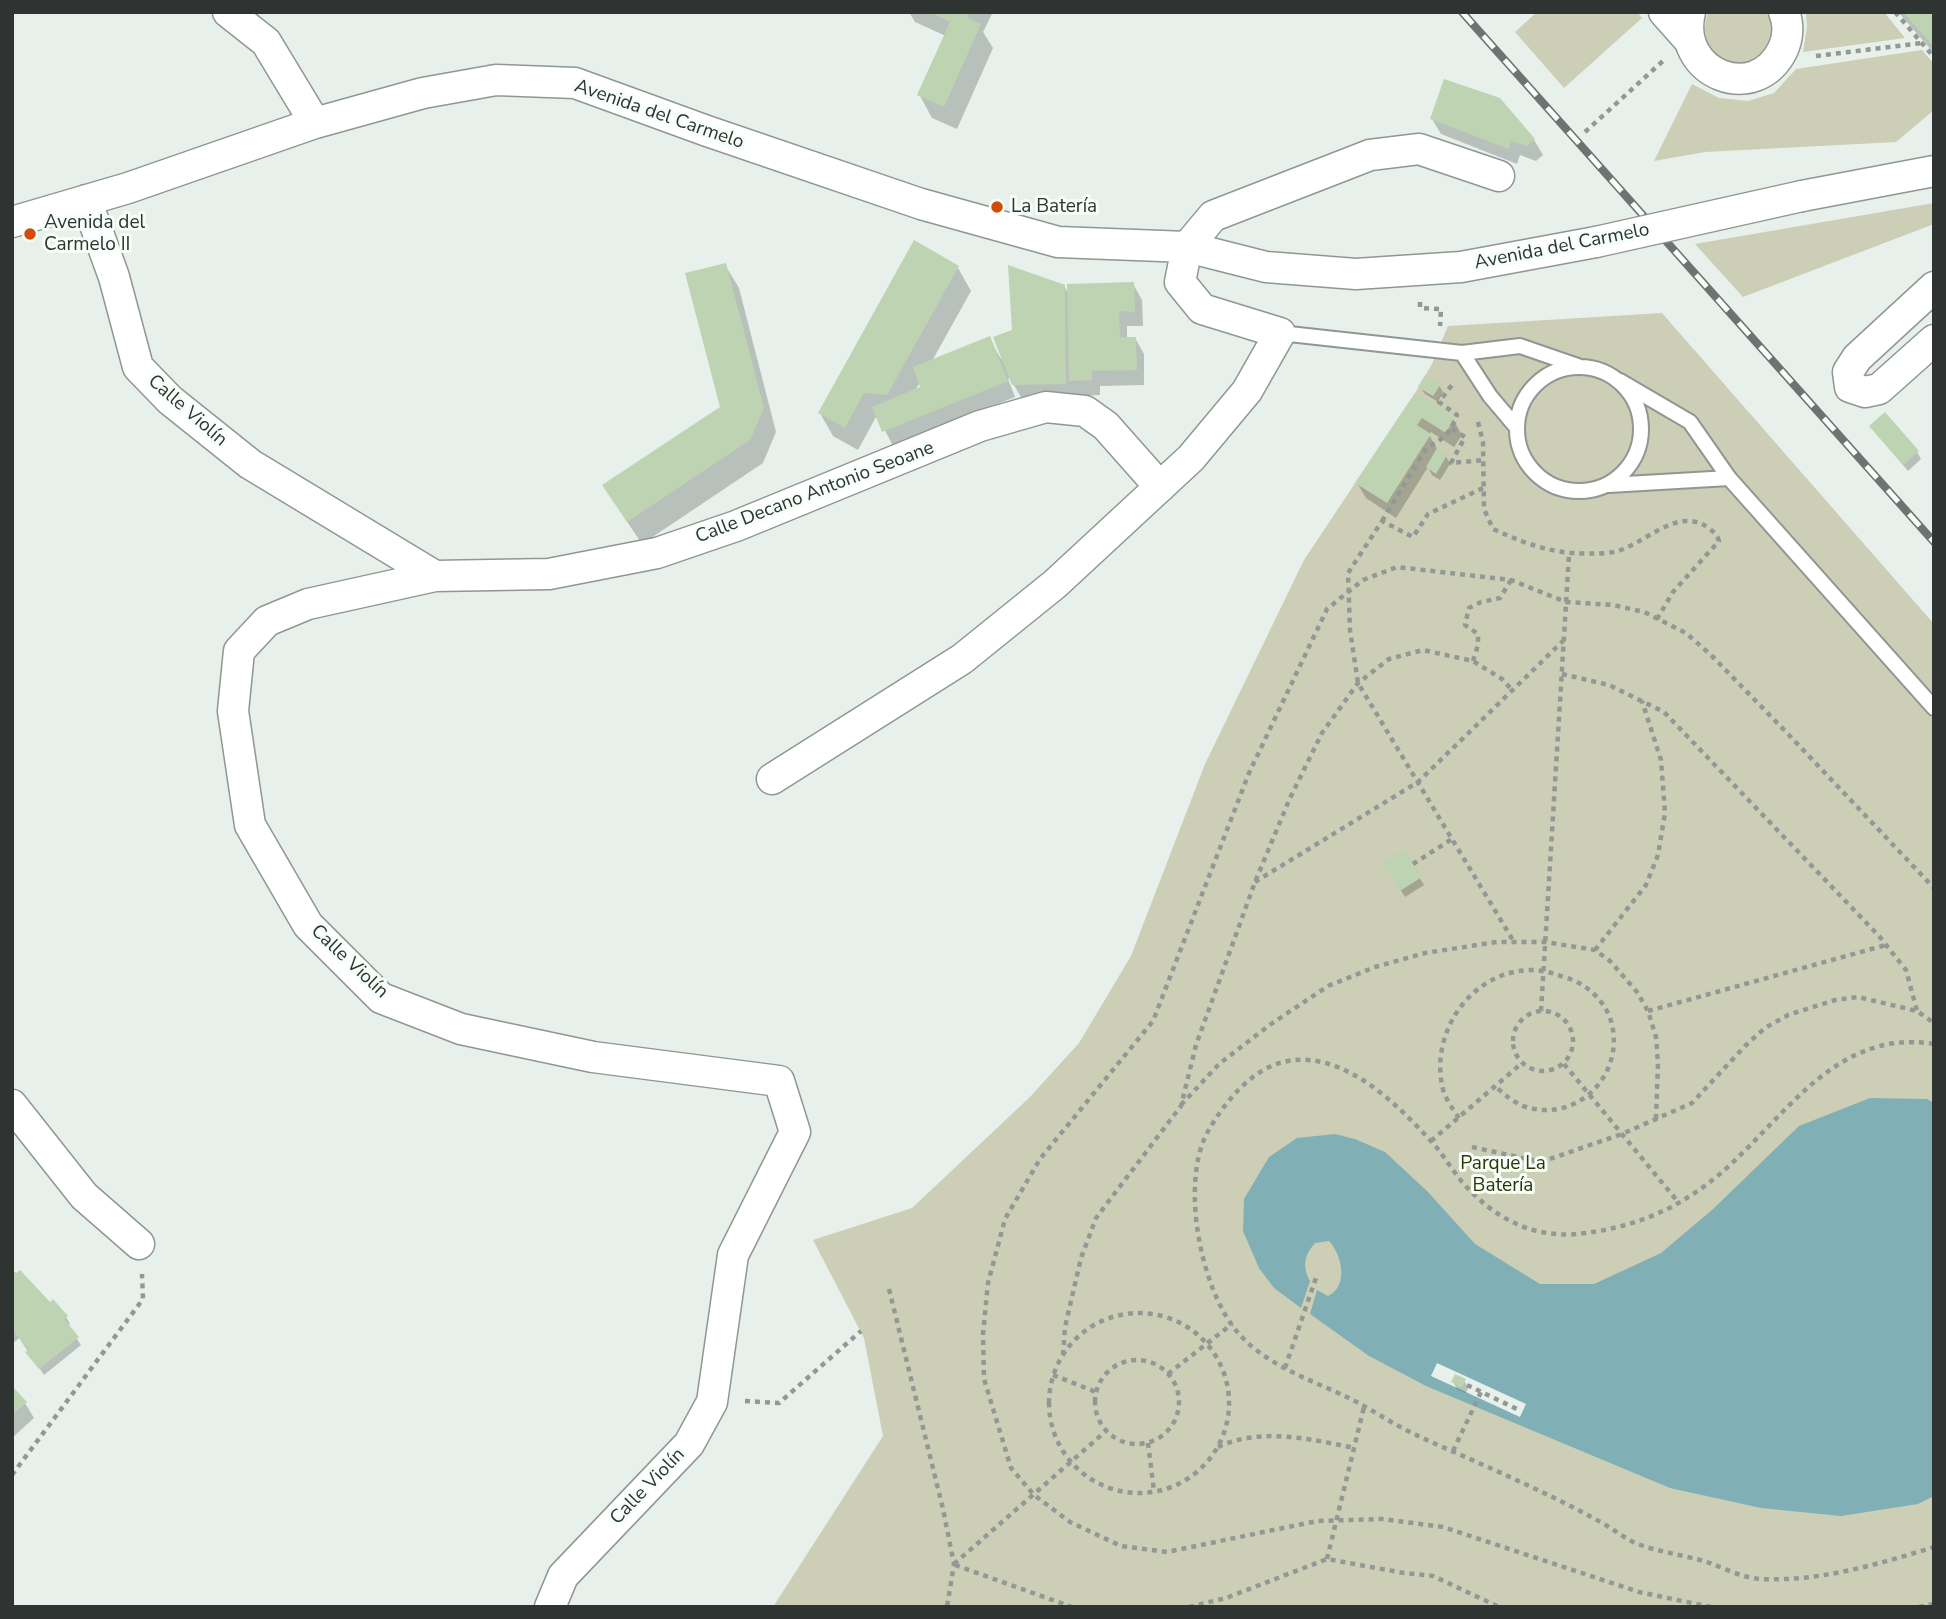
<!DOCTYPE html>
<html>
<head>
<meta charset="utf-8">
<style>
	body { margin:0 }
	#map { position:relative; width:1946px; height:1619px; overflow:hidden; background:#e7f0ea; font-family:"Nunito Sans",sans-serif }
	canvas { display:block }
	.frame { position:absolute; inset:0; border:14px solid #2f3331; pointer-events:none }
</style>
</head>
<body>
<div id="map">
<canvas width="1946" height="1619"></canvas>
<div class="frame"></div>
</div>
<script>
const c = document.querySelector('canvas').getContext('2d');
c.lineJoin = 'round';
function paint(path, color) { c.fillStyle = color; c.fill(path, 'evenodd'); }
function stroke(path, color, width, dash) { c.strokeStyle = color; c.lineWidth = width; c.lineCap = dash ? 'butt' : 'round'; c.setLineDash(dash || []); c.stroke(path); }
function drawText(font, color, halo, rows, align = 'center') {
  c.font = font + ' "Nunito Sans",sans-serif'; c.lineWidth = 6; c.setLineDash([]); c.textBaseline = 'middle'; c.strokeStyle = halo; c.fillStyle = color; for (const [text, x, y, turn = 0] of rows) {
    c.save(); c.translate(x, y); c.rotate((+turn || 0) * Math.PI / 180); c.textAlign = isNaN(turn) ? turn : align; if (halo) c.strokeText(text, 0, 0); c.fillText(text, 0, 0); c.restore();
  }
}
const green = new Path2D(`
	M1537 12H1637L1642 18 1564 88 1515 32Z
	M1708 12H1772L1775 37 1755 62C1749 63 1739 66 1733 65 1708 59 1700 34 1708 12Z
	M1806 12H1884L1905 38 1803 52 1807 27Z
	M1922 50 1934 64V110L1896 142 1705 152 1654 161 1692 84 1719 98 1748 101 1774 93 1796 69Z
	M1934 203V224L1743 297 1695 244Z
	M1662 313 1934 624V1607H773L883 1436 864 1338 813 1240 912 1208 1030 1097 1079 1043 1131 956 1205 764 1304 560 1415 393 1432 364 1448 326Z`);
const water = new Path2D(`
	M1870 1098 1927 1099 1934 1103V1496L1918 1504 1841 1516 1761 1508 1670 1488 1426 1386 1369 1356 1310 1314 1317 1290 1328 1296C1349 1286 1342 1255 1329 1241L1315 1243C1304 1256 1302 1266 1310 1281L1301 1308 1274 1288 1259 1268 1243 1231 1244 1199 1269 1157 1297 1138 1335 1134 1355 1139 1385 1152 1428 1192 1475 1244 1540 1284H1594L1661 1253 1712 1210 1799 1126Z`);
const pier = new Path2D(`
	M1437 1363 1526 1404 1520 1417 1431 1376Z`);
const shadow = new Path2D(`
	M909 12 992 14 983 32 993 48 957 129 932 118 919 94 946 36 915 22Z
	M1898 12H1934V53Z
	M1499 100 1534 140 1543 155 1536 161 1520 155 1517 164 1441 134 1432 119Z
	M725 265 739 288 776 432 763 463 642 544 618 508 722 407Z
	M958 268 971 291 932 361 989 338 1001 359 1003 358 1014 331 1064 286 1069 295 1133 284 1142 300 1143 326H1127V338H1135L1144 354V385L1100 386V395L1079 396 1027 408 1010 378 1008 379 1015 397 893 446 877 415 858 450 833 436 820 413ZM920 382 923 388 915 391Z
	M1439 385 1443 392 1438 402 1425 394 1420 387Z
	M1416 395 1453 419 1462 435 1454 447 1431 432 1429 435 1439 452 1446 456 1450 464 1440 480 1432 475 1428 467 1396 518 1366 498 1357 483Z
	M1871 427 1917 452 1921 459 1908 471Z
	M1404 852 1424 885 1405 897 1385 864Z
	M12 1272 66 1317 70 1324 68 1326 81 1345 44 1375 19 1338 15 1342 12 1338Z
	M1464 1380 1468 1388 1466 1393 1457 1389 1453 1382Z
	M12 1389 25 1403 34 1418 12 1438Z`);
const building = new Path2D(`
	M930 12H969L967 17 981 24 944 107 917 95 950 22Z
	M1903 12H1934V47Z
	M1444 79 1500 98 1535 139 1527 146 1511 141 1509 149 1430 119Z
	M914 240 959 266 887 395 864 393 845 428 818 413Z
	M726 263 764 408 750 440 627 522 602 485 720 407 685 273Z
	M1008 265 1065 285 1066 384 1012 385 993 337 1012 330Z
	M1134 282 1135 312 1119 311 1120 337H1136L1137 370 1092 371V380L1069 381 1067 284Z
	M990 336 1008 381 882 432 872 407 920 387 913 367Z
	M1425 375 1441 384 1433 396 1418 387Z
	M1415 393 1454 418 1446 433 1422 418 1417 425 1431 434 1387 503 1355 483Z
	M1885 412 1919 451 1903 465 1869 426Z
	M1437 448 1447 455 1436 474 1426 467Z
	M1404 849 1422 877 1400 891 1383 863Z
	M12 1269 16 1273 20 1270 50 1302 53 1299 68 1316 64 1319 79 1337 39 1369 25 1352 29 1350 14 1332 12 1334Z
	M1455 1374 1466 1379 1462 1388 1451 1382Z
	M12 1386 27 1402 12 1415Z`);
const path = new Path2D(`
	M1895 12 1934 57
	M1816 56 1922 43
	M1585 132 1664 60
	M1420 302V308L1441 309 1440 326
	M1478 422 1483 442 1484 509 1493 529C1535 548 1560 556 1607 553 1641 551 1676 502 1710 529 1715 533 1717 535 1719 541L1673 592 1657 619
	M1452 429 1465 437 1451 463 1484 460
	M1483 488 1428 514 1413 537 1382 521 1348 573 1350 630 1358 683 1514 942
	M1382 521 1427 447C1443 440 1451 432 1457 415L1439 402 1452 385
	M1473 661 1478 645V634L1465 625 1469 608 1481 602 1500 598 1511 580
	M1562 674 1609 685 1664 712 1879 936 1906 970 1917 1011
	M1413 864 1452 839
	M1255 882 1418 782 1563 641
	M1595 950 1646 885 1658 855 1665 813 1661 760 1642 701
	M1513 1041a30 30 0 1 1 60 0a30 30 0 1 1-60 0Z
	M1541 1011 1569 555
	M1648 1011 1886 945
	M1934 1044C1828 1027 1779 1131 1706 1185 1667 1214 1626 1229 1577 1234 1531 1238 1493 1217 1463 1183 1451 1169 1442 1152 1429 1139 1395 1102 1343 1051 1288 1061 1252 1067 1224 1103 1207 1133 1180 1185 1201 1293 1240 1335 1270 1368 1315 1381 1353 1400 1372 1410 1390 1422 1410 1432 1443 1448 1478 1462 1512 1478 1540 1491 1568 1504 1595 1519 1609 1526 1621 1536 1635 1543 1658 1552 1684 1555 1707 1562 1724 1568 1743 1578 1760 1579 1819 1582 1879 1564 1934 1547
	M1564 1064 1679 1203
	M1181 1105 1219 1064 1271 1024 1328 986 1375 967 1425 953 1497 942H1545L1595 950 1610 961 1637 992 1648 1011 1656 1037 1658 1064 1656 1119
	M1459 1118C1452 1108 1444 1097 1442 1085 1431 1029 1473 971 1531 970 1544 970 1555 974 1567 978 1587 984 1605 1001 1611 1021 1626 1073 1579 1123 1526 1107 1514 1103 1505 1095 1495 1086
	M1431 1141 1522 1063
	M1472 1147 1541 1162 1622 1134 1692 1103 1745 1046 1765 1028 1788 1015 1835 1000 1858 997 1917 1011 1934 1023
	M889 1289 943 1509 954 1564 947 1607
	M1049 1403a90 90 0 1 1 180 0a90 90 0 1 1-180 0Z
	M1063 1355 1065 1327 1081 1258 1096 1218 1181 1106 1196 1045 1255 882 1290 798 1322 733 1358 683 1389 659 1423 650 1473 661 1502 679 1512 690
	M1095 1402a42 42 0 1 1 84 0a42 42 0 1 1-84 0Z
	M1285 1368 1317 1275
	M1168 1374 1232 1324
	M1053 1375 1096 1392
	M1467 1385 1521 1411
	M745 1401 779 1403 861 1331
	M1148 1443 1154 1491
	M1218 1447C1261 1427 1310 1439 1354 1448
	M1453 1451 1481 1392
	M12 1475 143 1299 142 1274
	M1327 1559 1364 1407
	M954 1564 1106 1431
	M955 1565 1072 1607
	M1189 1607 1226 1598 1327 1559 1404 1573 1433 1576 1499 1607
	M1711 1607 1639 1592 1443 1527 1382 1519 1317 1521 1167 1552 1121 1546 1070 1522 1034 1495 1011 1468 984 1379 983 1334 988 1283 1005 1219 1040 1159 1153 1021 1249 773 1327 609 1363 580 1397 567 1511 580 1566 602 1613 605 1644 612 1686 633 1711 655 1789 735 1934 888
	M1919 1607 1934 1604`);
const service = new Path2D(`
	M1280 333 1462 353 1520 346 1578 366
	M1462 353 1490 396 1517 428
	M1517 429a62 62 0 1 1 124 0a62 62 0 1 1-124 0Z
	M1620 381 1690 422 1729 478 1934 708
	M1609 485 1729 478`);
const minor = new Path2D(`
	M228 12 266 42 315 123
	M1664 12 1688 39
	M1690 12C1675 74 1756 106 1783 49 1788 38 1789 24 1784 12
	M1802 196 1934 171
	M86 200 114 277 138 367 170 400 250 464 435 576
	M12 222 128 188 315 123 423 93 496 80 575 83 707 131 921 204 1058 242 1187 247 1266 267 1356 274 1461 267 1596 242
	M1934 287 1857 358 1848 372 1850 387 1865 392 1879 389 1934 340
	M772 779 962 659 1055 584 1191 458 1247 391 1280 333 1202 309 1180 282 1187 247 1213 216 1370 155 1419 149 1499 176
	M12 1105 84 1196 139 1244
	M550 1607 563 1576 689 1444 712 1402 733 1255 795 1132 779 1081 593 1057 461 1029 381 998 308 925 250 825 233 711 239 651 267 621 308 604 435 576 549 574 657 553 736 526 980 426 1046 407 1085 411 1106 426 1160 487`);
const rail = new Path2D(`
	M1462 12 1934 542`);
const minorBridge = new Path2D(`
	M1596 242 1802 196`);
const markers = [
	[997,207,7,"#d14d07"],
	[30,234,7,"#d14d07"]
];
const streetNames = [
	["Avenida del Carmelo",659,115,19],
	["Avenida del Carmelo",1562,247,-11],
	["Calle Violín",187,411,41],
	["Calle Decano Antonio Seoane",815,493,-21],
	["Calle Violín",349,962,43],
	["Calle Violín",648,1487,-46]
];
const poiNames = [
	["La Batería",1011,207],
	["Avenida del",44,223],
	["Carmelo II",44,245]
];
const parkNames = [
	["Parque La",1503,1164],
	["Batería",1503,1186]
];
paint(green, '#ccceb6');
paint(water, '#80b0b5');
paint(pier, '#e7f0ea');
paint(shadow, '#0003');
paint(building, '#bdd3b1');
stroke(service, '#8f9792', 18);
stroke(minor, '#8f9792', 33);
stroke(path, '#929994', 4.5, [5, 5]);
stroke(service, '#fff', 14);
stroke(minor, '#fff', 30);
stroke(rail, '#6d7370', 8);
stroke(rail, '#f5fef8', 5, [16]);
stroke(minorBridge, '#8f9792', 33, []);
stroke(minorBridge, '#fff', 30);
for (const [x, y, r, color] of markers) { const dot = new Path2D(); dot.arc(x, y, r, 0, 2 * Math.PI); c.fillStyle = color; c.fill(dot); stroke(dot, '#f5fef8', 2.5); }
drawText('19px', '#2f3331', '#f5fef8', streetNames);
drawText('19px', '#2f3331', '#f5fef8', poiNames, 'left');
drawText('19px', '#323303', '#f5fef8', parkNames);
</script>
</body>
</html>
